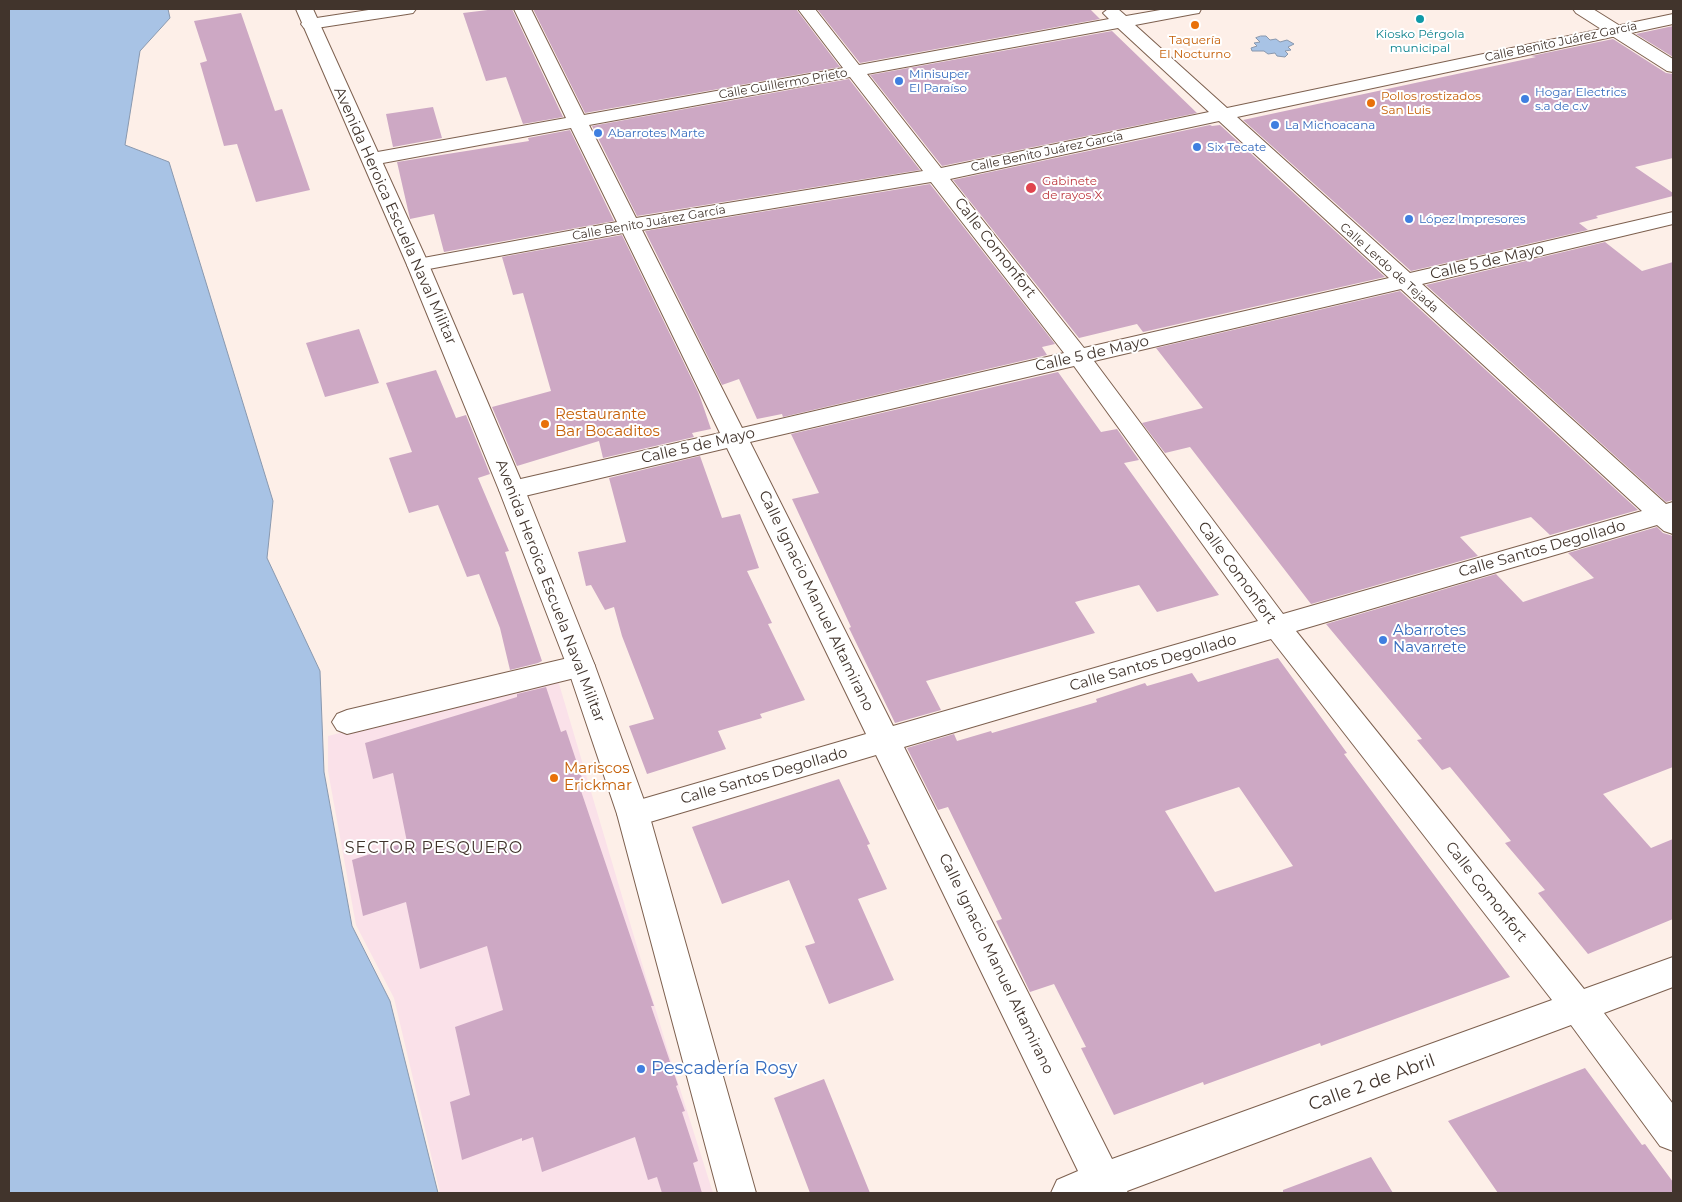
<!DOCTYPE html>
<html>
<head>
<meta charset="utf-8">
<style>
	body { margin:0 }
	#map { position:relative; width:1682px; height:1202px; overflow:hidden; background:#fdefe8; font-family:Montserrat,sans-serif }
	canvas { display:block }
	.frame { position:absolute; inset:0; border:10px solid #41342c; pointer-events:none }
</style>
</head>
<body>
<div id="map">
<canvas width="1682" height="1202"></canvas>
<div class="frame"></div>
</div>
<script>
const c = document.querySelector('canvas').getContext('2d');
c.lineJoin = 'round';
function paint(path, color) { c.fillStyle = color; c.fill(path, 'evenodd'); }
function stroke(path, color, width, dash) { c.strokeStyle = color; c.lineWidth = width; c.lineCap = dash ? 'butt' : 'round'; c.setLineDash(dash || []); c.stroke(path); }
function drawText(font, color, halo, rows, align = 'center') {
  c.font = font + ' Montserrat,sans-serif'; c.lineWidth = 4; c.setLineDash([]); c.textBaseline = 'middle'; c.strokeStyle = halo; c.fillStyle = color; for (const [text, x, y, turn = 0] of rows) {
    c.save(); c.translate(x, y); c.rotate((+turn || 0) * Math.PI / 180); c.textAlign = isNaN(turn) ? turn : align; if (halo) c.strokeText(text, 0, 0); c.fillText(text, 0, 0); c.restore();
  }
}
const commercial = new Path2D(`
	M557 677 668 1051 713 1193H440L394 998 356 925 328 771V736Z`);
const water = new Path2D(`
	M9 9H168L170 18 140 51 125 145 169 162 273 501 267 558 320 671 324 772 352 926 390 1001 438 1193H9Z
	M1261 36H1266L1270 40 1276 39 1280 42 1287 40 1294 44 1288 47 1291 50 1285 51 1288 54 1285 57 1277 56 1275 53 1268 54 1264 51H1252L1251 48 1257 46 1254 43 1260 42 1256 38Z`);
const building = new Path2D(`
	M496 9H512L563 117 523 124 506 77 486 81 463 13Z
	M533 9H796L840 67 585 113Z
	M817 9H1090L1100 19 860 63Z
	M241 13 275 111 282 109 310 190 256 202 237 144 224 146 200 63 207 61 194 21Z
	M1673 26V57L1636 34Z
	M1112 31 1197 113 942 166 870 75Z
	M1613 39 1666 73 1673 74V158L1635 167 1673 193V196L1596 216 1598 218 1579 223 1588 230 1411 271 1243 120 1536 57 1531 56Z
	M849 79 920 170 637 216 592 126Z
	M433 107 442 138 393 147 386 114Z
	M1210 125 1212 126 1220 125 1385 277 1143 332 1137 324 1079 338 953 180Z
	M570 130 614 221 444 252 434 214 410 219 397 162 529 141 528 138Z
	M930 184 1055 344 1042 347 1047 355 783 417 782 414 757 419 739 379 722 385 645 231Z
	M622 235 699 394 711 429 692 433 694 437 603 458 599 441 517 466 492 407 551 391 523 293 513 295 502 257Z
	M1605 242 1642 271 1673 262V500L1666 502 1426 285Z
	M1400 291 1638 510 1550 535 1531 517 1460 537 1478 556 1311 604 1190 447 1165 453 1142 423 1203 408 1156 348Z
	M359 329 379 383 325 397 306 343Z
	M436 370 456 418 466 415 490 474 478 478 509 551 505 552 542 661 538 663 510 670 500 628 479 574 467 577 438 505 409 513 389 458 412 452 386 383Z
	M1058 372 1101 432 1117 429 1139 460 1124 463 1219 595 1157 612 1139 585 1075 602 1095 633 926 681 941 710 895 723 849 628 851 627 792 499 819 493 791 434Z
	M700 456 722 518 740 514 759 568 747 571 772 623 768 624 805 700 760 714 762 718 718 731 726 749 647 774 629 726 654 719 622 636 614 607 605 610 591 585 586 586 578 552 626 542 609 478Z
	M1657 527 1663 533 1673 536V767L1603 794 1651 848 1673 839V919L1588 954 1538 893 1545 890 1505 843 1511 841 1450 767 1442 770 1417 740 1422 739 1326 624 1496 574 1523 602 1594 578 1568 553Z
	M1278 658 1347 753 1344 754 1510 977 1321 1046 1320 1043 1204 1085 1203 1082 1114 1115 1081 1048 1086 1047 1054 984 1030 992 996 921 1002 919 948 807 938 810 907 748 954 734 957 741 991 731 992 733 1097 702 1096 699 1145 683 1147 686 1192 673 1198 682ZM1239 787 1293 866 1215 892 1165 811Z
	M546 687 561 732 566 730 584 784 579 785 654 1006H651L678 1085 676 1086 685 1111 682 1112 698 1161 693 1163 702 1193H662L657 1177 648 1180 635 1137 542 1172 533 1137 522 1141V1138L462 1160 450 1102 470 1095 455 1027 503 1010 487 946 420 969 406 902 363 916 352 860 407 842 393 773 373 779 365 743 491 705 517 697V694Z
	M839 779 870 844 867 845 887 889 858 899 894 980 829 1004 805 946 815 943 789 880 722 904 692 827Z
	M1585 1068 1642 1145 1645 1144 1673 1182V1193H1498L1448 1121Z
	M824 1079 870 1193H810L774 1098Z
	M1371 1157 1393 1193H1283V1190Z`);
const minor = new Path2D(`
	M375 9H416L413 13 407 14 310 29 304 28 301 24 304 20 310 19Z
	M514 9H531L584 115 843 68 798 9H815L859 65 1109 19 1103 13 1108 9H1118L1126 16 1166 9H1201L1199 13 1193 14 1135 25 1227 108 1673 14V24L1237 117 1410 273 1673 212V224L1422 284 1666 504 1673 502V534L1664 531 1657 525 1296 631 1584 989 1673 957V987L1604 1013 1673 1104V1151L1660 1146 1571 1025 1127 1191 1128 1193H1051L1057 1180 1078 1171 876 755 633 827 622 823 617 814 622 805 866 734 727 448 512 499 503 496 499 490 503 484 512 481 720 433 623 233 418 271 410 270 407 265 410 260 418 259 617 222 571 128 372 165 365 163 362 159 365 155 372 153 566 118ZM1118 28 1209 112 941 168 867 74ZM850 77 923 171 636 218 589 125ZM1219 121 1389 278 1084 348 950 179ZM931 182 1064 353 742 428 642 230ZM1401 289 1642 511 1283 614 1094 361ZM1074 366 1258 621 893 726 750 442ZM1271 639 1552 1000 1112 1159 904 747Z
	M581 655 591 658 595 666 591 674 347 734 337 730 332 722 337 714 347 710Z`);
const tertiary = new Path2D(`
	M296 9H313L429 265 525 490 595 666 649 814 756 1193H718L617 814 567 666 499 490 407 265Z
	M1573 9H1593L1673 59V72L1667 71 1576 13Z`);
const markers = [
	[1420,19,5,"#0f9aa8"],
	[1195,25,5,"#e8710a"],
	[899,81,5,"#3f7fe0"],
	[1525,99,5,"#3f7fe0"],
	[1371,103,5,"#e8710a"],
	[1275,125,5,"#3f7fe0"],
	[598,133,5,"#3f7fe0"],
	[1197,147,5,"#3f7fe0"],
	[1031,188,6,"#e0444e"],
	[1409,219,5,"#3f7fe0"],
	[545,424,5,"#e8710a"],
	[1383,640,5,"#3f7fe0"],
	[554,778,5,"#e8710a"],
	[641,1069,5,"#3f7fe0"]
];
const farCulturenames = [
	["Kiosko Pérgola",1420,34],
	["municipal",1420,48]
];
const farFoodnames = [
	["Taquería",1195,40],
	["El Nocturno",1195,54],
	["Pollos rostizados",1381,96,"left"],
	["San Luis",1381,110,"left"]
];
const farStreetnames = [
	["Calle Benito Juárez García",1561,42,-12],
	["Calle Guillermo Prieto",783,84,-10],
	["Calle Benito Juárez García",1047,152,-12],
	["Calle Benito Juárez García",649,223,-10],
	["Calle Lerdo de Tejada",1389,268,42]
];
const farShopnames = [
	["Minisuper",909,74],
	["El Paraíso",909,88],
	["Hogar Electrics",1535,92],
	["s.a de c.v",1535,106],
	["La Michoacana",1285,125],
	["Abarrotes Marte",608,133],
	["Six Tecate",1207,147],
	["López Impresores",1419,219]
];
const farHealthnames = [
	["Gabinete",1042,181],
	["de rayos X",1042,195]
];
const streetNames = [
	["Avenida Heroica Escuela Naval Militar",395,216,66],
	["Calle Comonfort",995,248,52],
	["Calle 5 de Mayo",1487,262,-13],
	["Calle 5 de Mayo",1092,354,-13],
	["Calle 5 de Mayo",698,446,-13],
	["Calle Santos Degollado",1542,549,-16],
	["Calle Comonfort",1237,573,54],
	["Avenida Heroica Escuela Naval Militar",550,591,69],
	["Calle Ignacio Manuel Altamirano",816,601,64],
	["Calle Santos Degollado",1153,663,-16],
	["Calle Santos Degollado",764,776,-16],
	["Calle Comonfort",1486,892,52],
	["Calle Ignacio Manuel Altamirano",996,964,64]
];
const foodNames = [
	["Restaurante",555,415],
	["Bar Bocaditos",555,432],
	["Mariscos",564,769],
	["Erickmar",564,786]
];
const shopNames = [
	["Abarrotes",1393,631],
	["Navarrete",1393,648]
];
const neighbourhoodNames = [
	["SECTOR PESQUERO",434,848]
];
const nearShopnames = [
	["Pescadería Rosy",651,1069]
];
const nearStreetnames = [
	["Calle 2 de Abril",1372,1083,-20]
];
paint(commercial, '#fae1e9');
paint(water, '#a8c3e5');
stroke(water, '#8998ae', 1);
paint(building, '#cda8c4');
stroke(minor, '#7d604f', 2);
stroke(tertiary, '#7d604f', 2);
paint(minor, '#fff');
paint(tertiary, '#fff');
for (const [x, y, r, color] of markers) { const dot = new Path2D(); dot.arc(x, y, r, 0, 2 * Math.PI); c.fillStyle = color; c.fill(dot); stroke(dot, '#fff', 2); }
drawText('12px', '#0d838f', '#fff', farCulturenames);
drawText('12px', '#c56008', '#fff', farFoodnames);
drawText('12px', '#41342c', '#fff', farStreetnames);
drawText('12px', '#366cbe', '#fff', farShopnames, 'left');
drawText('12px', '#be3a42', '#fff', farHealthnames, 'left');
drawText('15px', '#41342c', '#fff', streetNames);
drawText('15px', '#c56008', '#fff', foodNames, 'left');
drawText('15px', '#366cbe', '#fff', shopNames, 'left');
c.letterSpacing = '1px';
drawText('16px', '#41342c', '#fff', neighbourhoodNames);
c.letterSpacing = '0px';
drawText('18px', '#366cbe', '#fff', nearShopnames, 'left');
drawText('18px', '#41342c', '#fff', nearStreetnames);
</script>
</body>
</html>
